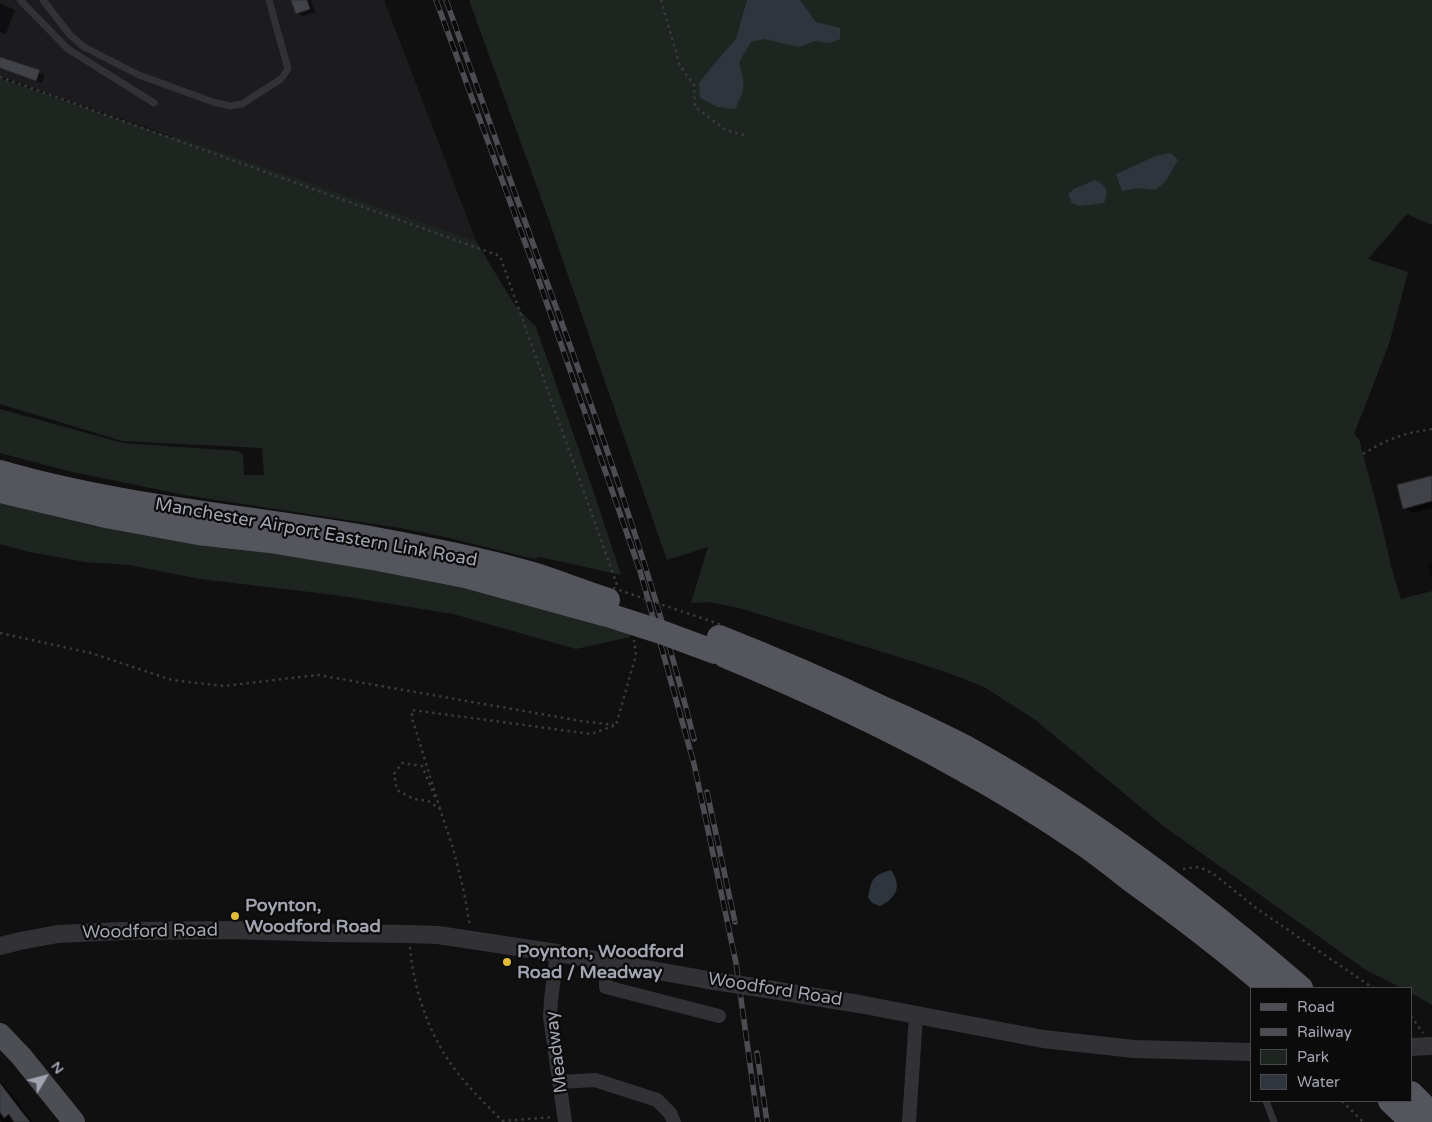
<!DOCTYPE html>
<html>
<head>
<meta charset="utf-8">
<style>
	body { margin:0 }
	#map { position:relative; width:1432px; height:1122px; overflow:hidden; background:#101011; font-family:"Varela Round",sans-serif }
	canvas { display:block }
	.legend { position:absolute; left:1250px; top:987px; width:162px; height:115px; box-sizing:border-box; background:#0b0b0c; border:1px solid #47494e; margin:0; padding:6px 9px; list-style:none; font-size:15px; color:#a2a5b1 }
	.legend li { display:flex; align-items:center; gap:10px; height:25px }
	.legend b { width:25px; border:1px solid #47494e }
	.north { position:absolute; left:20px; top:1052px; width:50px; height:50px; -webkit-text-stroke:4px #0b0b0c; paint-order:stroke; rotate:53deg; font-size:14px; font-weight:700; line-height:20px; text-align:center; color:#a2a5b1 }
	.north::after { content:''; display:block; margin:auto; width:18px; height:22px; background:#a2a5b1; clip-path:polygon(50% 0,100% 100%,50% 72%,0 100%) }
</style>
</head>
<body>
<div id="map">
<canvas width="1432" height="1122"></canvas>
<ul class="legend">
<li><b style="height:6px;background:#4d4e54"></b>Road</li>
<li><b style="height:6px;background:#4c4d52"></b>Railway</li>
<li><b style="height:14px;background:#1e2520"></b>Park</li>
<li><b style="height:14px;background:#2e353d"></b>Water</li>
</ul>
<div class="north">N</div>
</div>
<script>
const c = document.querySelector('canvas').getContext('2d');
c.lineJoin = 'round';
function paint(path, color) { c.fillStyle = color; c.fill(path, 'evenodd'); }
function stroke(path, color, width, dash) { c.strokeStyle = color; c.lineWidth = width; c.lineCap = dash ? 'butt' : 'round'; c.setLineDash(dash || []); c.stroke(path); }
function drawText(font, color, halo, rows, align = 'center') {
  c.font = font + ' "Varela Round",sans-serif'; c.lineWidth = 4.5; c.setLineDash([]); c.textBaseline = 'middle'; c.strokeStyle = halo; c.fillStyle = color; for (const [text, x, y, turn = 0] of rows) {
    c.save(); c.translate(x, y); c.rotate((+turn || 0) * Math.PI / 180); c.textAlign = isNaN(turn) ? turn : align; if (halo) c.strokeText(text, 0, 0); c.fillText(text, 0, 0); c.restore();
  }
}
const built = new Path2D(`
	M0 0H384L476 241 46 93 0 76Z`);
const green = new Path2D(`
	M469 0H1432V225L1407 214 1368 259 1408 272 1389 344 1354 434 1359 439 1382 526 1392 570 1401 599 1432 591V1005L1411 993V988H1402L1366 970 1166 828 1034 719 984 687 954 675 912 661 739 608 709 602 691 603 708 547 667 560 545 209Z
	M0 78 173 138 174 136 476 241 514 304 536 327 595 496 621 575 540 557 534 559 445 537 400 528 184 495 68 471 0 453V409L123 443 238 451 243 455 244 475H264L262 448 122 441 0 404Z
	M0 503 93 526 421 574 631 634 630 637 576 649 453 614 335 595 200 579 129 565 85 562 29 552 0 544Z`);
const water = new Path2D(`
	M747 0H800L816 22 840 28V39L830 43 815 41 799 47 764 39 751 42 739 62C745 86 746 88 735 109L718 107 700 98 699 83 714 64 736 39Z
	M1170 153 1178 160 1165 182 1155 190 1138 188 1122 191 1116 174 1156 156Z
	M1095 180C1106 185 1110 191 1104 203L1080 206 1072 203 1068 194 1074 189Z
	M891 870C902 886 897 898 880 906L872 903 868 897C872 878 872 876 891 870Z`);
const shadow = new Path2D(`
	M293 0H311L315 12 303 16 297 13Z
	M0 3 15 10 6 34 0 32Z
	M0 58 45 75 42 83 0 68Z
	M1432 477V508L1413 513 1404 508Z
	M1432 563V579L1428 564Z
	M0 1081 11 1093 32 1122H2L0 1120Z`);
const building = new Path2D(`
	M291 0H307L310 9 296 14Z
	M0 57 40 70 36 81 0 68Z
	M1432 476V501L1403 509 1397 485Z
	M0 1083 18 1107 30 1122H14L9 1114 4 1118 0 1112Z`);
const path = new Path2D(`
	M661 0 680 66 694 85 695 107 726 130 744 135
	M0 77 500 256 617 585
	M1363 454C1387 439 1404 433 1432 429
	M0 633 91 653 172 680 224 686 318 675 581 721 614 725
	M435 797 422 766 402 763 394 774 397 790 414 799 428 801 440 809 453 848 464 892 470 926
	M440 809 412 718V710L591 734 616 725 636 655 634 640
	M1183 869 1196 867 1204 869 1215 875 1256 908 1373 988
	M410 947C414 995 433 1046 465 1082 477 1096 490 1108 502 1121
	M1411 1016 1423 1033
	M1342 1101 1363 1122
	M502 1121 553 1117`);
const service = new Path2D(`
	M20 0 68 49 154 103
	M43 0 70 35 84 47 139 75 213 102 230 106 242 104 281 79 288 69 269 0
	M1266 1101 1274 1122`);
const minor = new Path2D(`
	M557 953 551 1000 550 1017 565 1122
	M606 961V987L719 1016
	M560 1082 595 1080 657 1100 670 1113 674 1122
	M909 1122 916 1016`);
const tertiary = new Path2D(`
	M0 946 20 941 58 934 123 931 233 930 324 933 409 934 438 935 557 953 708 980
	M773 990 859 1004 1043 1039 1134 1049 1251 1052
	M1411 1047 1432 1046`);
const primary = new Path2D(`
	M0 1034 21 1056 74 1122`);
const trunk = new Path2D(`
	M0 472C124 508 254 517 381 540 433 550 486 560 536 575 560 583 584 592 608 600
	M0 491 106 516 198 533 270 541 378 559 465 576 603 614
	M719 637C775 659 830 683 885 709 913 721 940 734 967 748 1088 815 1197 898 1301 988
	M725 656C804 689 883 725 958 767 1000 790 1041 815 1080 842 1098 854 1115 868 1132 881 1179 915 1225 950 1269 988
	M1411 1093 1432 1114
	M1390 1101 1412 1122`);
const rail = new Path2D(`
	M436 0 538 278 640 571 694 764 736 963 758 1122
	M446 0C478 89 509 177 541 266 598 421 654 578 694 739
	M707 792 735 922
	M757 1053 767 1122`);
const pathBridge = new Path2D(`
	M613 588 722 625`);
const tertiaryBridge = new Path2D(`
	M708 980 773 990`);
const trunkBridge = new Path2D(`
	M605 614 661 632 715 652`);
const markers = [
	[235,916,5,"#e2bc37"],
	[507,962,5,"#e2bc37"]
];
const streetNames = [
	["Manchester Airport Eastern Link Road",316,533,10],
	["Woodford Road",150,932,-1],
	["Woodford Road",775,990,9],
	["Meadway",557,1052,-97]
];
const poiNames = [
	["Poynton,",245,906],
	["Woodford Road",245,927],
	["Poynton, Woodford",517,952],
	["Road / Meadway",517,973]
];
paint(built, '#1c1c1e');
paint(green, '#1e2520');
paint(water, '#2e353d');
paint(shadow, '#0007');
paint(building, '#414247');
stroke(building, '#2a2a2d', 1);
stroke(path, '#393a3e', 2.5, [2.5, 4]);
stroke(service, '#313136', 7);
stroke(minor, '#313136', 14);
stroke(tertiary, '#313136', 18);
stroke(primary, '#4d4e54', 22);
stroke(trunk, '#55565d', 24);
stroke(rail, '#4c4d52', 5.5);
stroke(rail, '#0b0b0c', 4, [11]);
stroke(pathBridge, '#393a3e', 2.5, [2.5, 4]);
stroke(tertiaryBridge, '#313136', 18);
stroke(trunkBridge, '#55565d', 24);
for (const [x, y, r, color] of markers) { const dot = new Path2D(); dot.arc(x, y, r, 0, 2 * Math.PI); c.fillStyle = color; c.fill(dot); stroke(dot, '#0b0b0c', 2); }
drawText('18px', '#a2a5b1', '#0b0b0c', streetNames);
drawText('bold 18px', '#a2a5b1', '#0b0b0c', poiNames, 'left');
</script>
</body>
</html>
